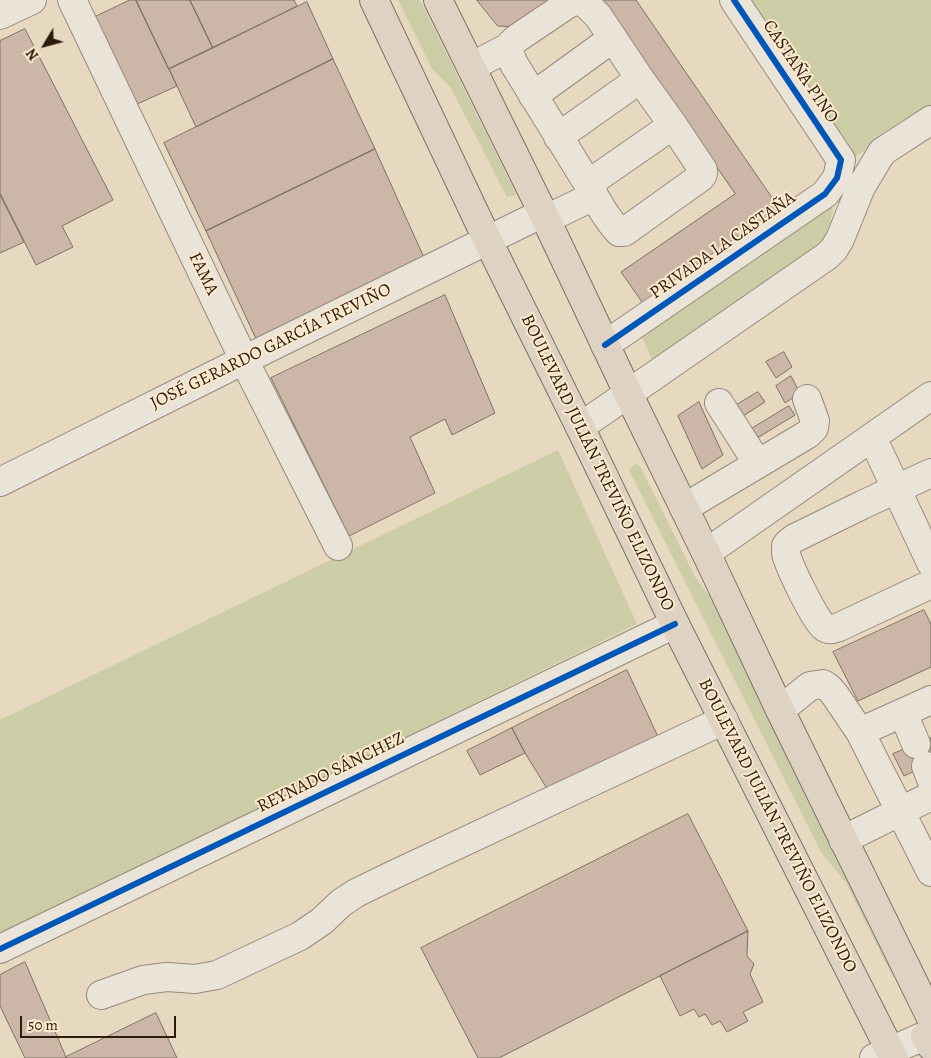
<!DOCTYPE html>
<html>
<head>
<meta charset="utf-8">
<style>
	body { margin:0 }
	#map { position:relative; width:931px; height:1058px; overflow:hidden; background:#e7d9c0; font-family:Alegreya,serif }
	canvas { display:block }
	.north { position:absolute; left:20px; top:20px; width:50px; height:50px; -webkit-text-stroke:4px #fae9cc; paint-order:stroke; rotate:233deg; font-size:14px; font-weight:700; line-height:20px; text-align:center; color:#2d1c0e }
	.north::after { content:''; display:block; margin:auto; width:18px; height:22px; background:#2d1c0e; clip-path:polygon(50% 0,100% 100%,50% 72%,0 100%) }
	.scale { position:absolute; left:20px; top:1016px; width:156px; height:22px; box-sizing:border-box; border:2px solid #2d1c0e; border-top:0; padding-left:6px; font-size:15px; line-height:18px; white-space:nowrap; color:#2d1c0e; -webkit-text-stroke:4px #fae9cc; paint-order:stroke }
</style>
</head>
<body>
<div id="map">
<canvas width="931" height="1058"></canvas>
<div class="north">N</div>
<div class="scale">50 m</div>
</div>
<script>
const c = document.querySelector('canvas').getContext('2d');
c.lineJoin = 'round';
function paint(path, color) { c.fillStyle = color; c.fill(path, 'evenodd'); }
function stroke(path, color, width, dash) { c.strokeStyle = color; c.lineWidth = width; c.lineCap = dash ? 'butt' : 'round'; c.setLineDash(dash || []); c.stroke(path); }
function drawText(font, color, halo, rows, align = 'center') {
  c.font = font + ' Alegreya,serif'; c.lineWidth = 4; c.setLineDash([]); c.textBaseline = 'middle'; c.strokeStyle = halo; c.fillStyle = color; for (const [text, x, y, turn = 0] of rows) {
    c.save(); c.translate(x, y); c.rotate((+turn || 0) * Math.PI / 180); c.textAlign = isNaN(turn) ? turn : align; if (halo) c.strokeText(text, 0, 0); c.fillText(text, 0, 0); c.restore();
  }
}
const green = new Path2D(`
	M398 0H420L516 194 513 196 507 197 451 88 432 69Z
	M746 0H931V108L851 159Z
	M829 201 833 210 825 243 652 359 640 333Z
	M558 450 637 624 0 935V720Z
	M636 464 640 466 695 577 723 614 897 977H893L846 883 821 852 629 470 631 467Z`);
const building = new Path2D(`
	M130 0H136L177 86 135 105 93 18Z
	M136 0H190L213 48 169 69Z
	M190 0H294L297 6 213 48Z
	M477 0H558L519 27 498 26Z
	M601 0H636L784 215 647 309 621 272 735 194Z
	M307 2 333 59 196 127 169 69Z
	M25 29 113 200 62 226 73 247 36 265 0 193V41Z
	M333 59 375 149 206 231 164 143Z
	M375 149 426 262 258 343 206 231Z
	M0 195 24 242 0 253Z
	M445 295 495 413 452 435 445 419 410 437 435 493 349 536 271 378Z
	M784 352 792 367 776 378 766 362Z
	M791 376 800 393 785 403 776 386Z
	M758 392 765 402 743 416 735 406Z
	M699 402 723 455 702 469 678 416Z
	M789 406 795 415 754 440 748 431Z
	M924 610 931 624V667L858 701 833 652Z
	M627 670 660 741 551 795 525 753 512 728Z
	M512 728 525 753 480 775 467 751Z
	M931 738V763L904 776 893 754Z
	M688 814 748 931 499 1058H478L421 948Z
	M748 931 747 956 754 964 750 974 763 1002 743 1012 748 1021 727 1032 720 1021 712 1025 705 1014 699 1017 694 1009 680 1016 660 976Z
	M25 962 66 1057V1058H25L0 1006V975Z
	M156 1013 177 1058H66V1057Z`);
const minor = new Path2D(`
	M72 0 244 360 338 546
	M574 0 586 4 598 16 640 79 673 125 703 170V174L701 177 624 232H619C606 218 596 200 588 184L514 64 507 48 516 39Z
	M0 15 32 0
	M471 67 507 48
	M533 96 613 38
	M558 137 640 79
	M588 184 673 125
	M546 219 594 196
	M605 345 825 194 837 178 841 160 734 0
	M719 403 758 464
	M580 427 827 256 834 249 840 239 861 187 882 152 931 120
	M872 437 931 563
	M931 473 862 505 795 538C792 540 788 542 786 546 786 547 786 552 786 553 788 565 816 622 824 627 830 631 834 629 839 627L931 584
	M0 482 244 360 543 213
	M684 508 808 434 814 428 815 421 807 399
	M706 553 931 396
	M780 710 810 686 823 684 829 688 835 695 860 732 931 872
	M903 713 916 744
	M860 732 931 700
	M926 766 931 779
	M843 840 931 796
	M0 949 675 624
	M101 995 143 980 167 977 195 979 217 975 300 936 322 921 341 903 356 893 393 875 724 720
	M874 1058 931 1033`);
const major = new Path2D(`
	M374 0 488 241 580 427 675 624 894 1058
	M438 0 543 213 628 393 706 553 780 710 931 1018
	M925 1036 931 1046`);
const cycleway = new Path2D(`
	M605 345 825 194 837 178 841 160 734 0
	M0 949 675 624`);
const streetNames = [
	["CASTAÑA PINO",800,72,56],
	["PRIVADA LA CASTAÑA",723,246,-35],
	["FAMA",203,274,64],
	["JOSÉ GERARDO GARCÍA TREVIÑO",271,347,-26],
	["BOULEVARD JULIÁN TREVIÑO ELIZONDO",597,463,64],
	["REYNADO SÁNCHEZ",331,773,-26],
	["BOULEVARD JULIÁN TREVIÑO ELIZONDO",777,826,63]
];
paint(green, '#cccca6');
paint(building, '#cbb6a7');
stroke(building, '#7b7264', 1);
stroke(minor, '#958b7c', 30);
stroke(major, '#7b7264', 30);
stroke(minor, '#eae3d7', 28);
stroke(major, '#ded3c2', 28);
stroke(cycleway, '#0057b8', 6);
drawText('18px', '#2d1c0e', '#fae9cc', streetNames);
</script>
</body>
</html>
